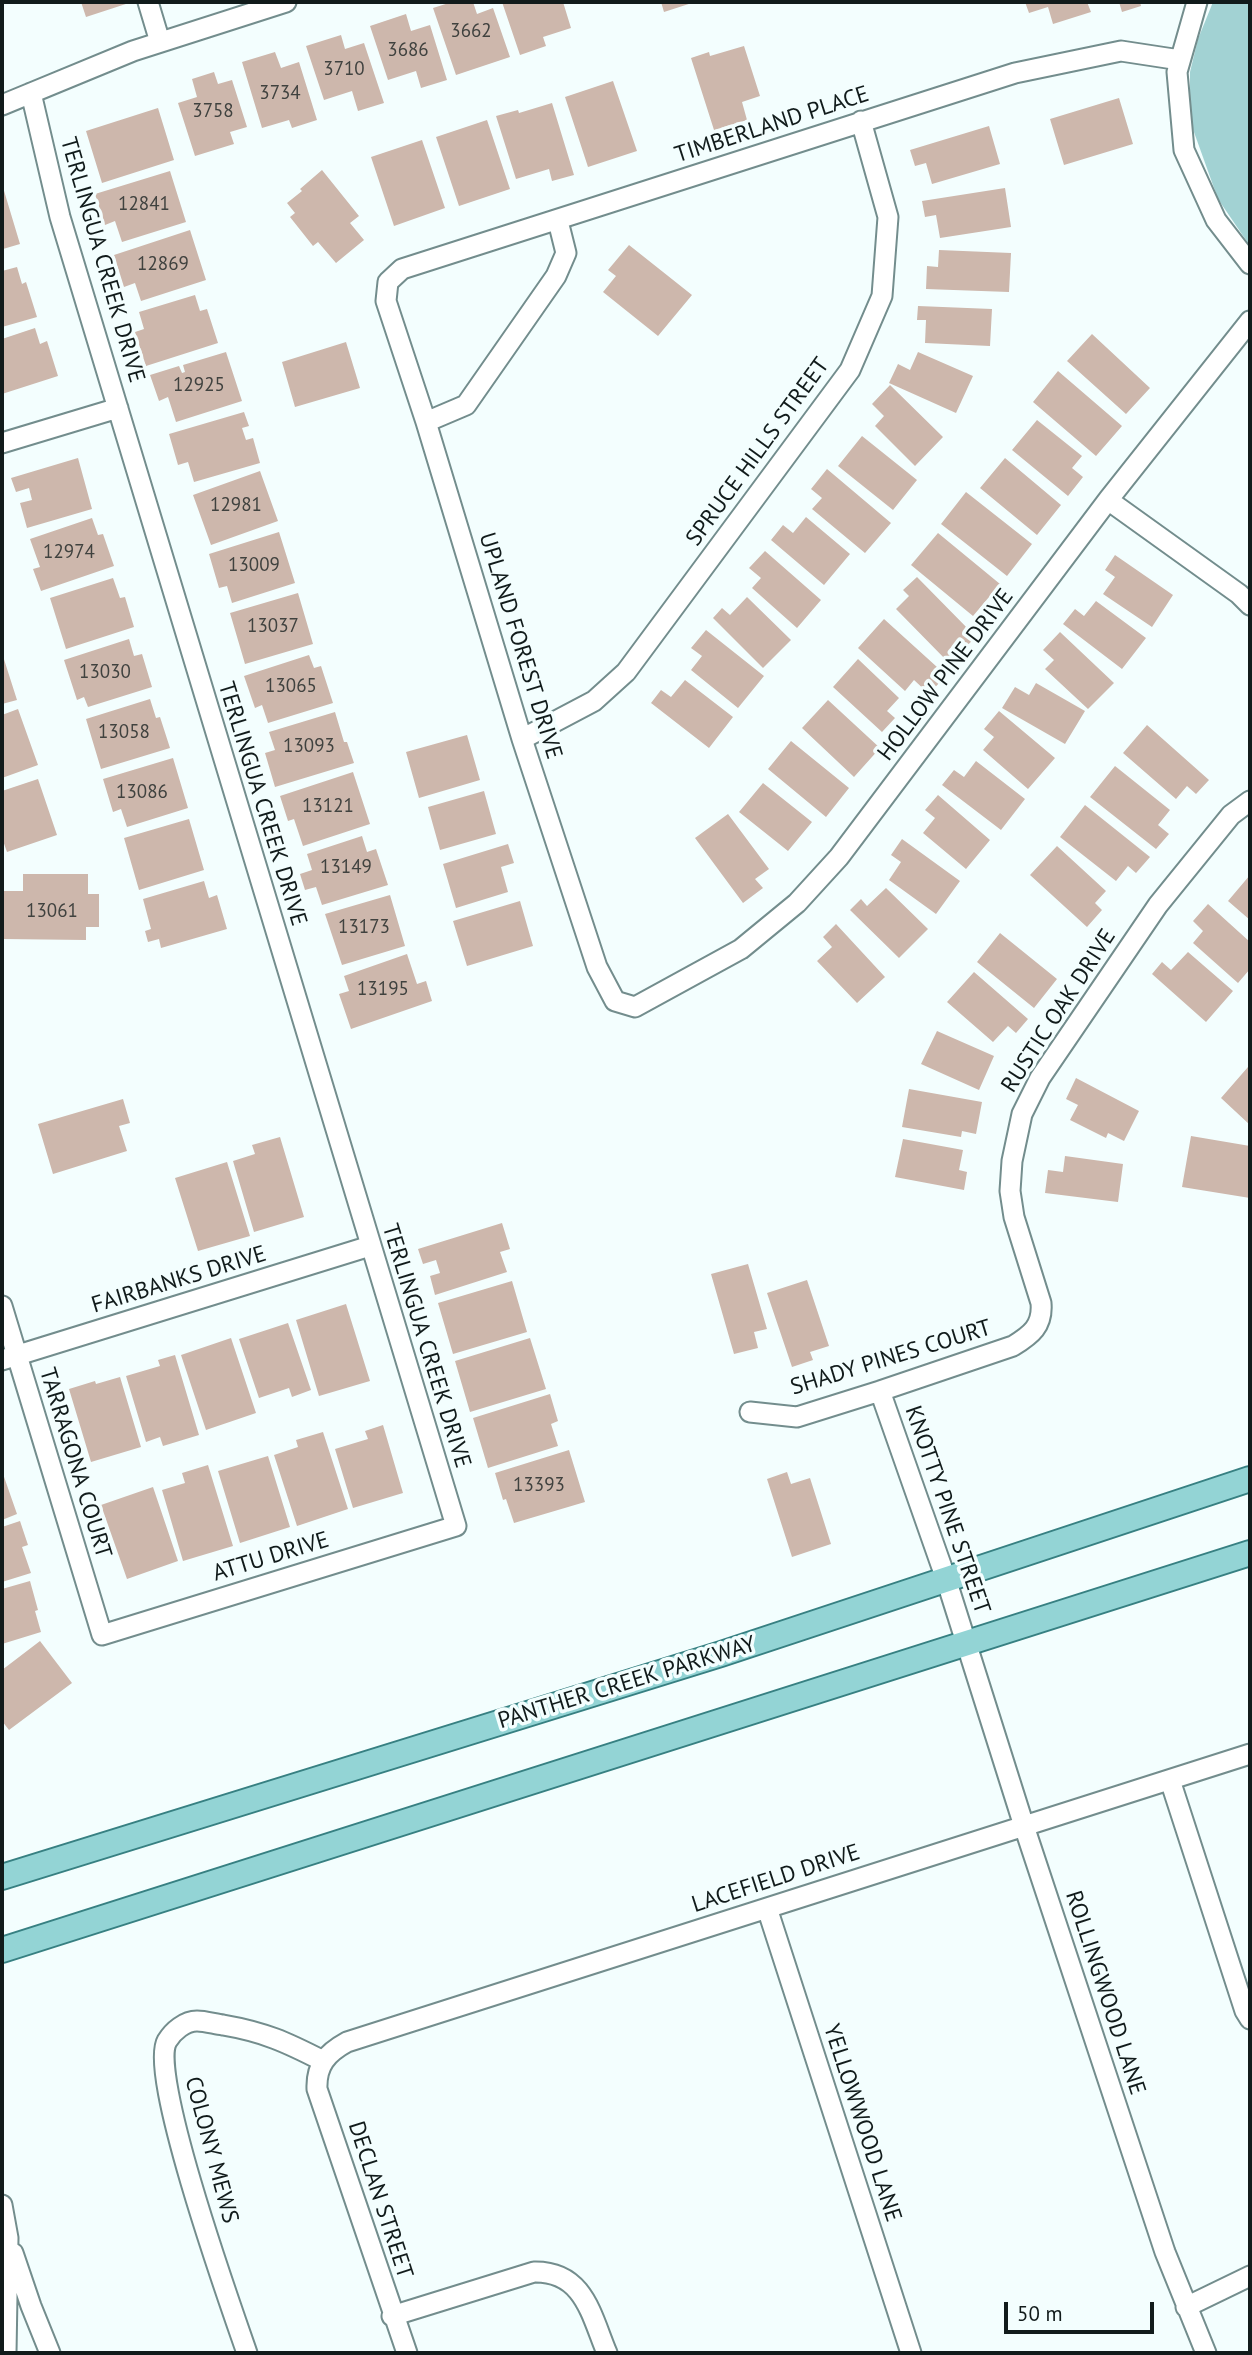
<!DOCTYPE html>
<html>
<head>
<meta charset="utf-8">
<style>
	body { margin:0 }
	#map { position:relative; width:1252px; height:2355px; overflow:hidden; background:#f3fefe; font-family:"PT Sans",sans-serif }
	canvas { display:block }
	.frame { position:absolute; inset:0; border:4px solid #111b1b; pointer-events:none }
	.scale { position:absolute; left:1004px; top:2302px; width:150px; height:32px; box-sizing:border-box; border:4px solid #111b1b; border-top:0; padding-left:9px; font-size:21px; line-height:24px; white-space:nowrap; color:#111b1b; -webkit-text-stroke:5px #f3fefe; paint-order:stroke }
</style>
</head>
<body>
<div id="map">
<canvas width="1252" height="2355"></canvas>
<div class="frame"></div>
<div class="scale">50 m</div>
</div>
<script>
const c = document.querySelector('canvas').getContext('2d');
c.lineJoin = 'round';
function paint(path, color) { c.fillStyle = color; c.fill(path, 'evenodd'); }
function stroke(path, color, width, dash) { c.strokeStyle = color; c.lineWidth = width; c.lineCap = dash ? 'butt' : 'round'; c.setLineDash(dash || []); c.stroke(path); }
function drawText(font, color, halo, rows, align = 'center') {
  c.font = font + ' "PT Sans",sans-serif'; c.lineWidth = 7; c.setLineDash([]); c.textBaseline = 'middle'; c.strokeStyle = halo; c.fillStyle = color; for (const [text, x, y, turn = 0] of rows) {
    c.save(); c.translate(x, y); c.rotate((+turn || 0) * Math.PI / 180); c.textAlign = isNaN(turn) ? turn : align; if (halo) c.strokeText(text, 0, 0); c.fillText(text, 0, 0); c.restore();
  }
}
const green = new Path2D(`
	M1213 2H1250V246L1218 199 1190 121V72L1198 39Z`);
const building = new Path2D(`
	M81 2H132L86 17Z
	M452 2H473L477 14 493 8 510 57 456 75 433 8Z
	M502 2H563L571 28 543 37 546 46 520 55Z
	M661 2H695L664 12Z
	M1025 2H1087L1091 12 1053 24 1048 7 1029 13Z
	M1119 2H1140L1141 6 1122 12Z
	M406 14 411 31 430 25 447 80 421 88 416 71 388 80 370 26Z
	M341 35 345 49 364 43 384 103 358 111 352 91 324 100 306 46Z
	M744 46 760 96 742 102 747 120 714 130 691 58 709 52 710 56Z
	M275 52 281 68 299 62 317 120 292 128 289 120 262 128 242 62Z
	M214 72 218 84 232 80 247 127 230 132 234 144 195 156 178 103 197 97 192 79Z
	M613 81 637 151 588 167 565 97Z
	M1119 98 1133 144 1064 165 1050 119Z
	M552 103 574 175 552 181 549 169 516 179 496 116 518 110 519 113Z
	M158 108 174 160 102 183 86 131Z
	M487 120 510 189 459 206 436 137Z
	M989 126 1000 164 932 184 926 163 915 166 910 150Z
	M422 140 445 208 394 226 371 157Z
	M322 170 359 216 350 223 364 240 336 263 318 242 313 246 290 217 295 213 287 203 302 191 300 189Z
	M170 171 186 222 122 242 115 221 105 225 95 194Z
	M2 184 20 244 3 249 2 243Z
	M1005 188 1011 227 940 238 936 215 925 217 922 201Z
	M190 230 206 280 141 301 135 283 124 287 114 255Z
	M629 245 692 295 658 336 603 292 616 276 608 270Z
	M939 250 1011 253 1009 292 926 289 927 266 938 267Z
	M17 267 22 284 26 282 37 317 2 327V271Z
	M195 295 200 311 207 309 218 343 146 366 135 332 144 329 139 312Z
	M918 306 992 309 990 346 925 343 926 320H917Z
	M35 328 40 344 47 341 58 376 2 394V339Z
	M1092 334 1150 388 1126 414 1067 361Z
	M346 342 360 388 295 407 282 362Z
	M226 352 242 401 176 422 168 397 159 401 150 375 179 366 182 373 185 372 183 365Z
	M918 352 973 376 956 413 889 383 898 364 910 370Z
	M1058 371 1122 426 1096 456 1033 402Z
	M890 385 943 437 915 466 875 426 884 416 872 404Z
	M244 412 249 426 242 428 246 440 253 438 260 463 194 482 188 462 178 465 169 434Z
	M1037 420 1082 456 1072 468 1083 477 1068 496 1012 450Z
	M862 436 917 480 893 510 838 466Z
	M78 458 92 509 27 528 20 503 32 500 29 488 16 492 11 478Z
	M1005 458 1061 505 1037 535 980 488Z
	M827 469 891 523 865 553 812 509 822 498 811 489Z
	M260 471 278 521 211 545 193 495Z
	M966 492 1032 544 1007 576 941 524Z
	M806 517 850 554 824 585 771 540 783 525 793 533Z
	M92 518 98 535 103 534 114 566 41 591 33 569 40 567 30 539Z
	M279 532 295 583 232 603 227 586 219 588 209 554Z
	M938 533 1000 584 973 616 911 565Z
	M765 551 821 600 797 628 752 588 761 578 749 568Z
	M1115 555 1173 595 1152 627 1103 594 1115 577 1105 570Z
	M917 577 976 637 949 663 896 609 909 596 903 590Z
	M113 578 120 598 125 597 134 627 66 649 50 598Z
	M298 593 313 644 245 664 230 613Z
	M747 597 791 640 763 668 713 618 722 608 730 615Z
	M1096 601 1146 638 1122 669 1063 624 1075 609 1084 616Z
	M884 619 937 667 931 673 940 682 929 694 914 680 905 691 858 648Z
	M706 630 764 676 738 708 691 670 702 656 691 648Z
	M1060 632 1114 683 1088 709 1045 669 1054 660 1043 650Z
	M129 639 134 656 142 654 152 687 88 707 84 697 77 700 64 660Z
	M2 653 17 700 2 704Z
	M309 655 314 668 321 666 333 703 268 723 262 705 255 708 244 676Z
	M858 659 899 698 887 711 895 718 882 732 833 687Z
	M685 680 733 717 709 748 651 703 661 690 671 697Z
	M1036 683 1085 711 1065 744 1002 708 1015 687 1029 695Z
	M150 699 156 718 160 717 170 748 101 769 86 719Z
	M828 700 880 748 854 777 802 728Z
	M18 709 38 765 2 778V715Z
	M999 711 1055 758 1028 789 983 750 994 737 984 729Z
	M335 712 344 742H347L354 763 275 787 265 753 275 750 269 732Z
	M1147 725 1209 780 1196 794 1187 786 1176 799 1123 753Z
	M467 735 480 780 419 798 406 752Z
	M791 741 849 788 826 817 768 769Z
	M173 758 188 808 127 827 121 809 113 812 103 779Z
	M976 761 1025 799 1001 830 942 785 954 770 964 777Z
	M1115 766 1170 810 1158 825 1169 834 1156 849 1090 797Z
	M353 772 370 824 303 846 294 819 288 821 280 796Z
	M38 779 57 835 7 852 2 838V791Z
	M763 783 812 822 788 851 739 812Z
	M484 791 496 834 440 850 428 807Z
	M938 795 990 840 966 869 923 833 935 818 925 810Z
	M1085 805 1150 857 1136 873 1128 866 1116 881 1060 837Z
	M728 814 769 869 755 879 763 888 743 903 695 838Z
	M189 819 204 870 139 890 124 838Z
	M362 836 367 852 376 849 388 885 322 905 316 887 305 890 300 874 312 870 307 854Z
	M902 839 960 881 936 914 889 880 901 862 891 855Z
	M508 844 514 863 501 867 508 892 456 908 443 864Z
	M1057 846 1106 891 1095 903 1102 910 1087 927 1030 875Z
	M23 874H88V894H99V927H86V940L3 939V891H23Z
	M1250 875V920L1228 901Z
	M204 881 209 898 217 895 227 929 161 948 159 939 148 942 145 931 151 929 143 899Z
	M886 888 928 929 899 958 850 910 861 899 867 906Z
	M390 895 405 946 342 965 325 914Z
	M520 901 533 946 467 966 453 921Z
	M1208 904 1250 942V969L1238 983 1193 943 1203 931 1193 921Z
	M836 924 885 977 857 1003 817 961 832 947 823 937Z
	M1000 933 1057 979 1034 1008 977 962Z
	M1188 952 1233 991 1206 1022 1152 974 1162 962 1171 970Z
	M407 954 417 984 426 981 432 1001 351 1029 339 994 349 991 344 976Z
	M974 972 1028 1019 1016 1033 1008 1026 993 1042 947 1002Z
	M937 1031 994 1056 979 1090 921 1064Z
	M1248 1067 1250 1069V1125L1221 1098Z
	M1076 1078 1139 1111 1124 1141 1108 1133 1106 1138 1070 1120 1078 1105 1066 1099Z
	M909 1089 982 1102 976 1134 962 1131 961 1137 902 1127Z
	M123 1099 130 1123 119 1126 127 1151 53 1174 38 1124Z
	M1191 1136 1250 1146V1198L1182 1187Z
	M280 1137 304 1217 254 1232 233 1161 255 1154 252 1145Z
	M903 1139 963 1150 959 1170 967 1172 964 1190 895 1177Z
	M1065 1156 1123 1164 1118 1202 1045 1193 1048 1170 1063 1172Z
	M227 1162 250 1236 198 1251 175 1178Z
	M502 1223 510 1249 500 1252 507 1272 435 1295 430 1276 440 1273 436 1260 423 1264 418 1249Z
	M748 1264 767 1329 754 1332 758 1348 734 1354 711 1274Z
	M807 1280 829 1346 810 1352 813 1360 792 1367 767 1293Z
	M512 1281 527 1332 453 1354 438 1303Z
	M346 1304 370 1381 319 1396 296 1320Z
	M288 1323 311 1390 292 1397 289 1388 259 1398 239 1339Z
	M231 1338 256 1413 206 1430 181 1355Z
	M530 1338 546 1389 470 1412 455 1361Z
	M175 1355 199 1435 163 1446 160 1437 146 1442 126 1376 160 1366 158 1360Z
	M120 1377 141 1447 91 1462 69 1389 95 1381 96 1384Z
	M550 1394 558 1421 551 1424 558 1446 488 1468 473 1418Z
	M383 1425 403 1493 353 1508 335 1449 368 1439 365 1431Z
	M323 1432 348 1509 297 1526 274 1455 298 1447 296 1440Z
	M569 1450 585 1502 514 1523 506 1499 503 1500 495 1473Z
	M268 1456 290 1527 240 1543 218 1471Z
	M208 1465 233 1546 183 1561 162 1490 185 1483 182 1473Z
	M2 1471 17 1514 2 1520Z
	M787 1472 791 1484 810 1478 831 1544 792 1557 767 1479Z
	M153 1487 178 1561 127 1579 101 1505Z
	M20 1521 28 1545 22 1547 31 1573 2 1582V1527Z
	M30 1581 38 1610 35 1611 41 1632 2 1644V1589Z
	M40 1641 72 1683 9 1730 2 1721V1670Z`);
const minor = new Path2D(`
	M148 2 160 42
	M1197 2 1177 72 1184 150 1216 220 1250 264
	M1180 60 1121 51 1015 73 402 269 388 282 386 301 426 422 522 739 597 967 615 1001 635 1007 741 949 797 903 839 857 1108 500 1250 321
	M2 105 133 51 286 2
	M426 422 466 405 556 276 566 253 558 221
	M2 443 118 408
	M1108 500 1239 594 1250 605
	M522 739 594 701 626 672 850 370 882 296 888 217 861 121
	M2 1306 102 1635 456 1526 60 217 31 93
	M2 1360 370 1246
	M880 1391 946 1579 1024 1826 1165 2252 1206 2353
	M750 1412 797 1417 880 1391 1013 1346C1031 1335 1043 1326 1041 1303L1014 1217 1010 1191 1012 1161 1022 1114 1040 1078 1158 905 1231 815 1250 801
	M1170 1780 1245 2011 1250 2019
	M767 1908 911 2353
	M2 2205 8 2238 6 2353
	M13 2253 31 2306 50 2353
	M1186 2307 1250 2276
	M392 2316 534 2272C584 2271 591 2315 607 2353
	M247 2353C231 2307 148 2074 167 2041 173 2031 185 2021 197 2021 205 2021 215 2024 223 2025 264 2032 286 2042 323 2061
	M407 2353 317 2089C316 2065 327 2053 347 2042L1250 1754`);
const major = new Path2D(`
	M2 1877 721 1654 1250 1479
	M2 1950 1250 1553`);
const numberNames = [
	["3662",471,32],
	["3686",408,51],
	["3710",344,70],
	["3734",280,94],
	["3758",213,112],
	["12841",144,205],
	["12869",163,265],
	["12925",199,386],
	["12981",236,506],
	["12974",69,553],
	["13009",254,566],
	["13037",273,627],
	["13030",105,673],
	["13065",291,687],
	["13058",124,733],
	["13093",309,747],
	["13086",142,793],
	["13121",328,807],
	["13149",346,868],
	["13061",52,912],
	["13173",364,928],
	["13195",383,990],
	["13393",539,1486]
];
const streetNames = [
	["TIMBERLAND PLACE",772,125,-18],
	["TERLINGUA CREEK DRIVE",102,260,74],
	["SPRUCE HILLS STREET",758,452,-54],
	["UPLAND FOREST DRIVE",520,646,73],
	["HOLLOW PINE DRIVE",946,675,-53],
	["TERLINGUA CREEK DRIVE",262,804,73],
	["RUSTIC OAK DRIVE",1059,1011,-57],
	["FAIRBANKS DRIVE",179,1280,-17],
	["TERLINGUA CREEK DRIVE",426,1346,73],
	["SHADY PINES COURT",891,1358,-17],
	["TARRAGONA COURT",75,1463,73],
	["KNOTTY PINE STREET",947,1510,71],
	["ATTU DRIVE",271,1557,-17],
	["PANTHER CREEK PARKWAY",627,1683,-17],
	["LACEFIELD DRIVE",776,1879,-18],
	["ROLLINGWOOD LANE",1105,1993,72],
	["YELLOWWOOD LANE",862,2123,72],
	["COLONY MEWS",211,2150,75],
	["DECLAN STREET",380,2200,72]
];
paint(green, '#a2d2d3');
paint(building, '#cdb7ac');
stroke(minor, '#738d8d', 23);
stroke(major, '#378082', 28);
stroke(minor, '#fff', 19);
stroke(major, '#93d4d5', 24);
drawText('19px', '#40423f', null, numberNames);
drawText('23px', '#111b1b', '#f3fefe', streetNames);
</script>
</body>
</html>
